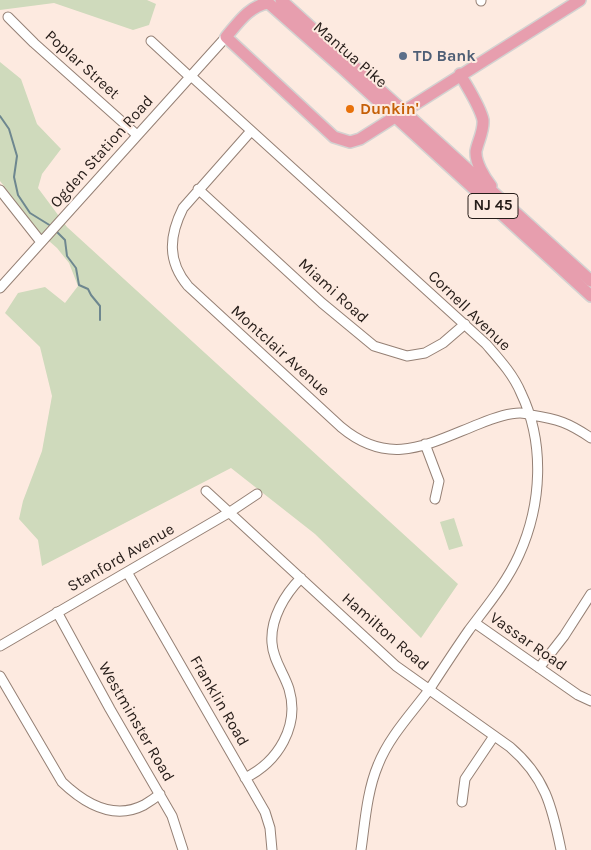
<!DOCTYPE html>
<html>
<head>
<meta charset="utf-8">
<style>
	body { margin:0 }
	canvas { display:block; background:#fdeae0 }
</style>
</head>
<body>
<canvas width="591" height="850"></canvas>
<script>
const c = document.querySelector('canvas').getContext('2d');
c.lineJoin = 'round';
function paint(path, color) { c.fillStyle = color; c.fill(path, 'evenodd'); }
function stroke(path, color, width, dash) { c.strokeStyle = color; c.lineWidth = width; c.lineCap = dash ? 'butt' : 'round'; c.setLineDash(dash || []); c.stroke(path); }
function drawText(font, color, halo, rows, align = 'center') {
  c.font = font + ' Karla,sans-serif'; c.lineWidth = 4; c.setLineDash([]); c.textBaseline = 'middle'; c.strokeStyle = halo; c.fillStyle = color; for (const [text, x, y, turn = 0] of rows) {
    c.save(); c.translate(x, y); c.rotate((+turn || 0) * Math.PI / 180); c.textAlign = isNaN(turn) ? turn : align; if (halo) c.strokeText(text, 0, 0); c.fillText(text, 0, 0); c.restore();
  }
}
const green = new Path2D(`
	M0 0H147L156 4 149 25 133 30 54 3 0 10Z
	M0 62 21 79 37 124 61 149 42 174 38 188 67 227 458 584 421 638 315 534 231 468 42 566 38 540 19 519 23 501 42 451 52 396 40 347 5 313 18 293 45 287 65 303 78 286 69 263 57 248 41 234 0 181Z
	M454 518 463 546 449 550 440 522Z`);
const stream = new Path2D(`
	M0 116 9 129 17 156 14 177 18 195 30 213 51 226
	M56 231 65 240 67 256 76 268 79 285 88 289 91 295 100 306V320`);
const minor = new Path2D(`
	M481 1V0
	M8 17 34 43 137 135
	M151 41 190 77
	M191 76 486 344C499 359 513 374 521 393 545 443 542 504 519 555 507 582 487 606 469 630 455 650 442 670 429 690 411 714 389 737 378 765 367 791 365 822 361 850
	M251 131 183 208C169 236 167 261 188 286L341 427C390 468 428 444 479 424 491 419 507 413 520 413 524 413 528 414 531 415 558 419 569 423 591 438
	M198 189 322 303 374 346 407 356 425 353 443 343 465 324
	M0 190 41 242
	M0 288 226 37
	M425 444 439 481 435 499
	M206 491 396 666 510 747C545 777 552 806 561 850
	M127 572 265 812 270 828 272 850
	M57 612 110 709 172 816 183 850
	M475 623 578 695 591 701
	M0 646 230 512 257 494
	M539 668 564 636 591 594
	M0 676 62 782C84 803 113 821 144 805 149 802 155 798 160 794
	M245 778C278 762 300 726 289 689 284 673 273 660 272 643 270 619 285 594 301 578
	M462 802 465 779 494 736`);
const major = new Path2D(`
	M265 0 343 69 591 296
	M281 0 591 281
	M268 3C249 6 238 23 226 37L334 137 350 142 360 139 580 0
	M460 74C467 87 480 106 483 120 484 131 478 141 476 151 475 162 484 177 491 186`);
const markers = [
	[403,56,5,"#5c6f8a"],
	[350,109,5,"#e8710a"]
];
const shields = [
	[493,206,50]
];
const shieldNames = [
	["NJ 45",493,206]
];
const streetNames = [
	["Mantua Pike",350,55,41],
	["Poplar Street",82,65,42],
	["Ogden Station Road",102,152,-48],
	["Miami Road",333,291,42],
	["Cornell Avenue",469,311,44],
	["Montclair Avenue",280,351,42],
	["Stanford Avenue",121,558,-30],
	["Hamilton Road",385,632,41],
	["Vassar Road",528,642,35],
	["Franklin Road",219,701,60],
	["Westminster Road",136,722,60]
];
const serviceNames = [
	["TD Bank",413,56]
];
const foodNames = [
	["Dunkin'",360,109]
];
paint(green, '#cfdabc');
stroke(stream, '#6e878f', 2);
stroke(minor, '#958075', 11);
stroke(major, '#d4d2d1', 14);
stroke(minor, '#fff', 9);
stroke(major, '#e79eae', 11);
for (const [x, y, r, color] of markers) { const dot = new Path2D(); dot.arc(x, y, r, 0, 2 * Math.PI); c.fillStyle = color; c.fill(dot); stroke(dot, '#fdeae0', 2); }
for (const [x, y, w] of shields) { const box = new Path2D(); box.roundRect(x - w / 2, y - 12.5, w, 25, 4); c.fillStyle = '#fdeae0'; c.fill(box); stroke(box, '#261d19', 1); }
drawText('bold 15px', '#261d19', null, shieldNames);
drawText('16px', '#261d19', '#fdeae0', streetNames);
drawText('bold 16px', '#4e5e75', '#fdeae0', serviceNames, 'left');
drawText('bold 16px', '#c56008', '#fdeae0', foodNames, 'left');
</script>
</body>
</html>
